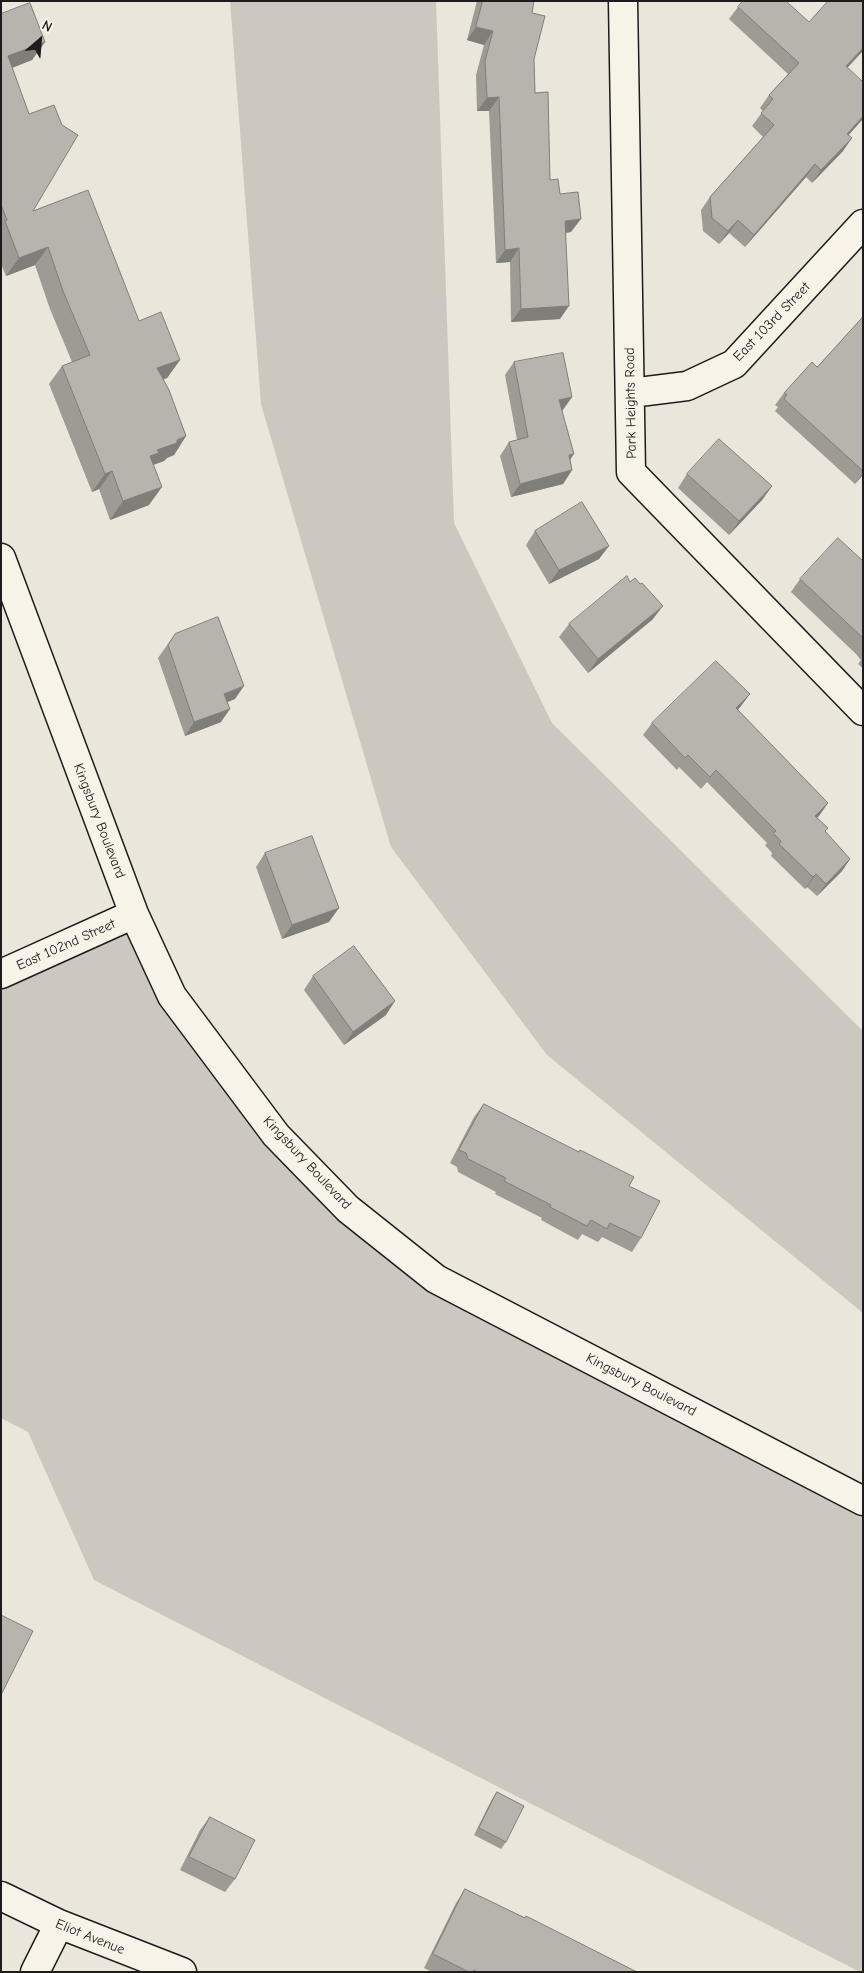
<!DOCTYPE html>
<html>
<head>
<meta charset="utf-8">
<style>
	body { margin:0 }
	#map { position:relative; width:864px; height:1973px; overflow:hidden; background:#eae6dc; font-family:"Comic Neue",sans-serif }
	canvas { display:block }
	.frame { position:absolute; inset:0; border:2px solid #1c1c1c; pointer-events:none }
	.north { position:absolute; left:15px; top:15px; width:50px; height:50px; -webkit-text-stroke:4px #f7f3e8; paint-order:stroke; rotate:27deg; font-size:14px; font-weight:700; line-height:20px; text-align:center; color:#1c1c1c }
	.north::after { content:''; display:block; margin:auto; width:18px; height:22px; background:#1c1c1c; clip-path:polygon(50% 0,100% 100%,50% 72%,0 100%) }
</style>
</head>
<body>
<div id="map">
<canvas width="864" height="1973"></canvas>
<div class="frame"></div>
<div class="north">N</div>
</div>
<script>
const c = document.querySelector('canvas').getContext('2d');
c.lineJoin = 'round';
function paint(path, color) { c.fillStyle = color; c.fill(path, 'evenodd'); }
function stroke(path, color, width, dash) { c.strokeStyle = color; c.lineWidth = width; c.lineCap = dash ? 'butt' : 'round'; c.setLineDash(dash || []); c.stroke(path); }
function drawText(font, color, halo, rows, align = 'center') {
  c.font = font + ' "Comic Neue",sans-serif'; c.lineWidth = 5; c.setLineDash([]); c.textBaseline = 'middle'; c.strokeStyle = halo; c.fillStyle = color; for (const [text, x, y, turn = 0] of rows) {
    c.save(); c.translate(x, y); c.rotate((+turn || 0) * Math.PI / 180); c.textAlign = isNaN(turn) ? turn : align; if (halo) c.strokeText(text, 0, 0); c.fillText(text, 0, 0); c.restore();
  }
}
const green = new Path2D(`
	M230 1H436L454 523 552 723 863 1031V1313L547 1055 391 847 261 404Z
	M134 914 276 1135 436 1279 863 1501V1972H860L94 1580 28 1432 1 1418V979Z`);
const minor = new Path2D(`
	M623 1 631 472 863 711
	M631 393 687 386 734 364 863 224
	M1 558 134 914 172 996 276 1135 348 1209 436 1279 863 1501
	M1 974 134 914
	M1 1896 59 1924 182 1972
	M35 1972 59 1924`);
const wall = new Path2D(`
	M477 1H534L532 13 535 93 550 180 560 194 571 232 566 233 560 319 511 322 510 262 496 263 489 111H477L476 75 484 45 467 40Z
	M738 7 847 68 849 135 843 151 812 183 806 177 745 247 729 233 719 244 703 231 701 210 710 197 763 137 752 126 763 111 760 108 769 95 788 74 729 19Z
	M1 14 45 42 32 60 12 68 33 211 139 321 180 360 167 378 163 379 186 436 174 455 167 458 164 461 153 465 149 505 110 520 99 489 92 492 49 384 62 366 72 362 50 309 35 265 6 276 1 264Z
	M863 317V475L855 484 775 411 778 407 775 405 784 393 817 367Z
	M514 362 572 397 562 411 570 459 572 470 563 484 511 497 500 456 509 442 517 440 505 375Z
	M687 474 772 486 762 500 729 535 678 488Z
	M535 531 599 559 549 584 526 545Z
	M863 561V668L858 664 861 660 856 654 791 592 800 579Z
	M630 582 640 584 653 619 588 673 559 637 569 624Z
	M175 634 235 699 227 702 221 722 185 736 158 658Z
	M741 706 738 710 828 803 817 818 828 828 825 832 850 859 842 871 817 896 807 887 805 889 771 856 772 853 765 845 767 843 707 782 701 789 679 767 677 770 643 735 652 723Z
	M265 853 329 922 282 939 256 867Z
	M313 976 386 1015 344 1045 304 990Z
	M484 1104 629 1186 641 1238 632 1252 602 1237 598 1242 582 1234 578 1240 541 1220 542 1218 495 1194 496 1192 458 1172 457 1167 450 1163 474 1117Z
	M497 1792 506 1842 501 1849 474 1835 492 1799Z
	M210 1817 235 1879 225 1892 180 1870 200 1830Z
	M465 1889 524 1918 637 1972H432L424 1968 456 1903Z`);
const shadedWall = new Path2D(`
	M476 27 493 31 484 45 467 40Z
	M45 42 32 60 1 72 8 56Z
	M863 48V51L837 79 846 66Z
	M499 97 489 111H477L487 98Z
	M863 116V119L838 147 847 134Z
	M852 138 843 151 812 183 821 170Z
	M815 164 806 177 745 247 754 235Z
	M581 219 571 232 556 234 565 221Z
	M738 220 729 233 719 244 728 231Z
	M48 247 35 265 6 276 19 258Z
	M519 248 510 262 496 263 505 250Z
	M569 306 560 319 511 322 521 309Z
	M180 360 167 378 144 387 157 368Z
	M572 397 562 411 559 400Z
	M186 436 174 455 167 458 164 461 150 466V456L157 450Z
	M574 454 565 467 569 455Z
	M572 470 563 484 511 497 520 484Z
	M112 471 99 489 92 492 105 474Z
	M863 473V475L855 484Z
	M772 486 762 500 729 535 739 521Z
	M162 487 149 505 110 520 123 501Z
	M609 546 599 559 549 584 559 570Z
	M663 606 653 619 588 673 598 659Z
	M244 686 235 699 215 707 224 694Z
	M750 694 741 706 728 720 736 708Z
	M230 709 221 722 185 736 194 722Z
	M828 803 819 816 806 828 815 816Z
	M850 859 842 871 817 896 826 884Z
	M816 874 807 887 805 889 813 877Z
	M339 908 329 922 282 939 292 925Z
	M395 1001 386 1015 344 1045 353 1032Z`);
const building = new Path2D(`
	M483 1H534L532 13 545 16 534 59 535 93 548 92 550 180 558 179 560 194 578 192 581 219 565 221 569 306 521 309 519 248 505 250 499 97 487 98 485 61 493 31 476 27Z
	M743 1H786L809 22 828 1H863V48L846 66 863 82V116L847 134 852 138 821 170 815 164 754 235 738 220 728 231 712 218 710 197 774 125 761 113 773 99 769 95 799 63 738 7Z
	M30 3 45 42 8 56 29 114 54 105 62 125 78 135 33 211 88 190 139 321 161 312 180 360 157 368 169 390 186 436 177 440V443L157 450 159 453 150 456 162 487 123 501 112 471 105 474 62 366 90 355 63 291 48 247 19 258 5 221 7 220 1 205V14Z
	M863 317V471L784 399 787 395 784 393 812 362 817 367Z
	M563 353 572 397 559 400 574 454 569 455 572 470 520 484 509 442 528 437 514 362Z
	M719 439 772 486 739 521 687 474Z
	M582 502 609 546 559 570 535 531Z
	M838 538 863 561V638L800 579Z
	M627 576 630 582 635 578 640 584 642 583 663 606 598 659 569 624Z
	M218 617 244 686 224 694 230 709 194 722 168 645 175 634Z
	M716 661 750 694 736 708 828 803 815 816 828 828 825 831 850 859 826 884 816 874 813 877 779 844 781 841 773 833 776 831 716 770 710 777 688 755 685 758 652 723Z
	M312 836 339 908 292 925 265 853Z
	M354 946 395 1001 353 1032 313 976Z
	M484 1104 579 1152 580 1150 634 1177 629 1186 660 1201 641 1238 610 1223 607 1229 591 1220 587 1226 550 1207 551 1205 504 1181 506 1178 468 1159 466 1153 459 1150Z
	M1 1615 33 1631 1 1695Z
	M497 1792 524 1806 506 1842 479 1828Z
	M210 1817 255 1840 235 1879 189 1857Z
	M465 1889 525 1918 526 1916 637 1972H477L474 1970 473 1972H469L433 1954Z`);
const streetNames = [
	["East 103rd Street",772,322,-46],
	["Park Heights Road",631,403,-91],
	["Kingsbury Boulevard",99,821,69],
	["East 102nd Street",66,945,-24],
	["Kingsbury Boulevard",307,1163,47],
	["Kingsbury Boulevard",641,1385,27],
	["Eliot Avenue",90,1937,22]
];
paint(green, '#ccc8c0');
stroke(minor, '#1c1c1c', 31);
stroke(minor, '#f7f3e8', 28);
paint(wall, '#9d9b94');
paint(shadedWall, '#7f7e78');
paint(building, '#b6b4ac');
stroke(building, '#7f7e78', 1);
drawText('14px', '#1c1c1c', '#f7f3e8', streetNames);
</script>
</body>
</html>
